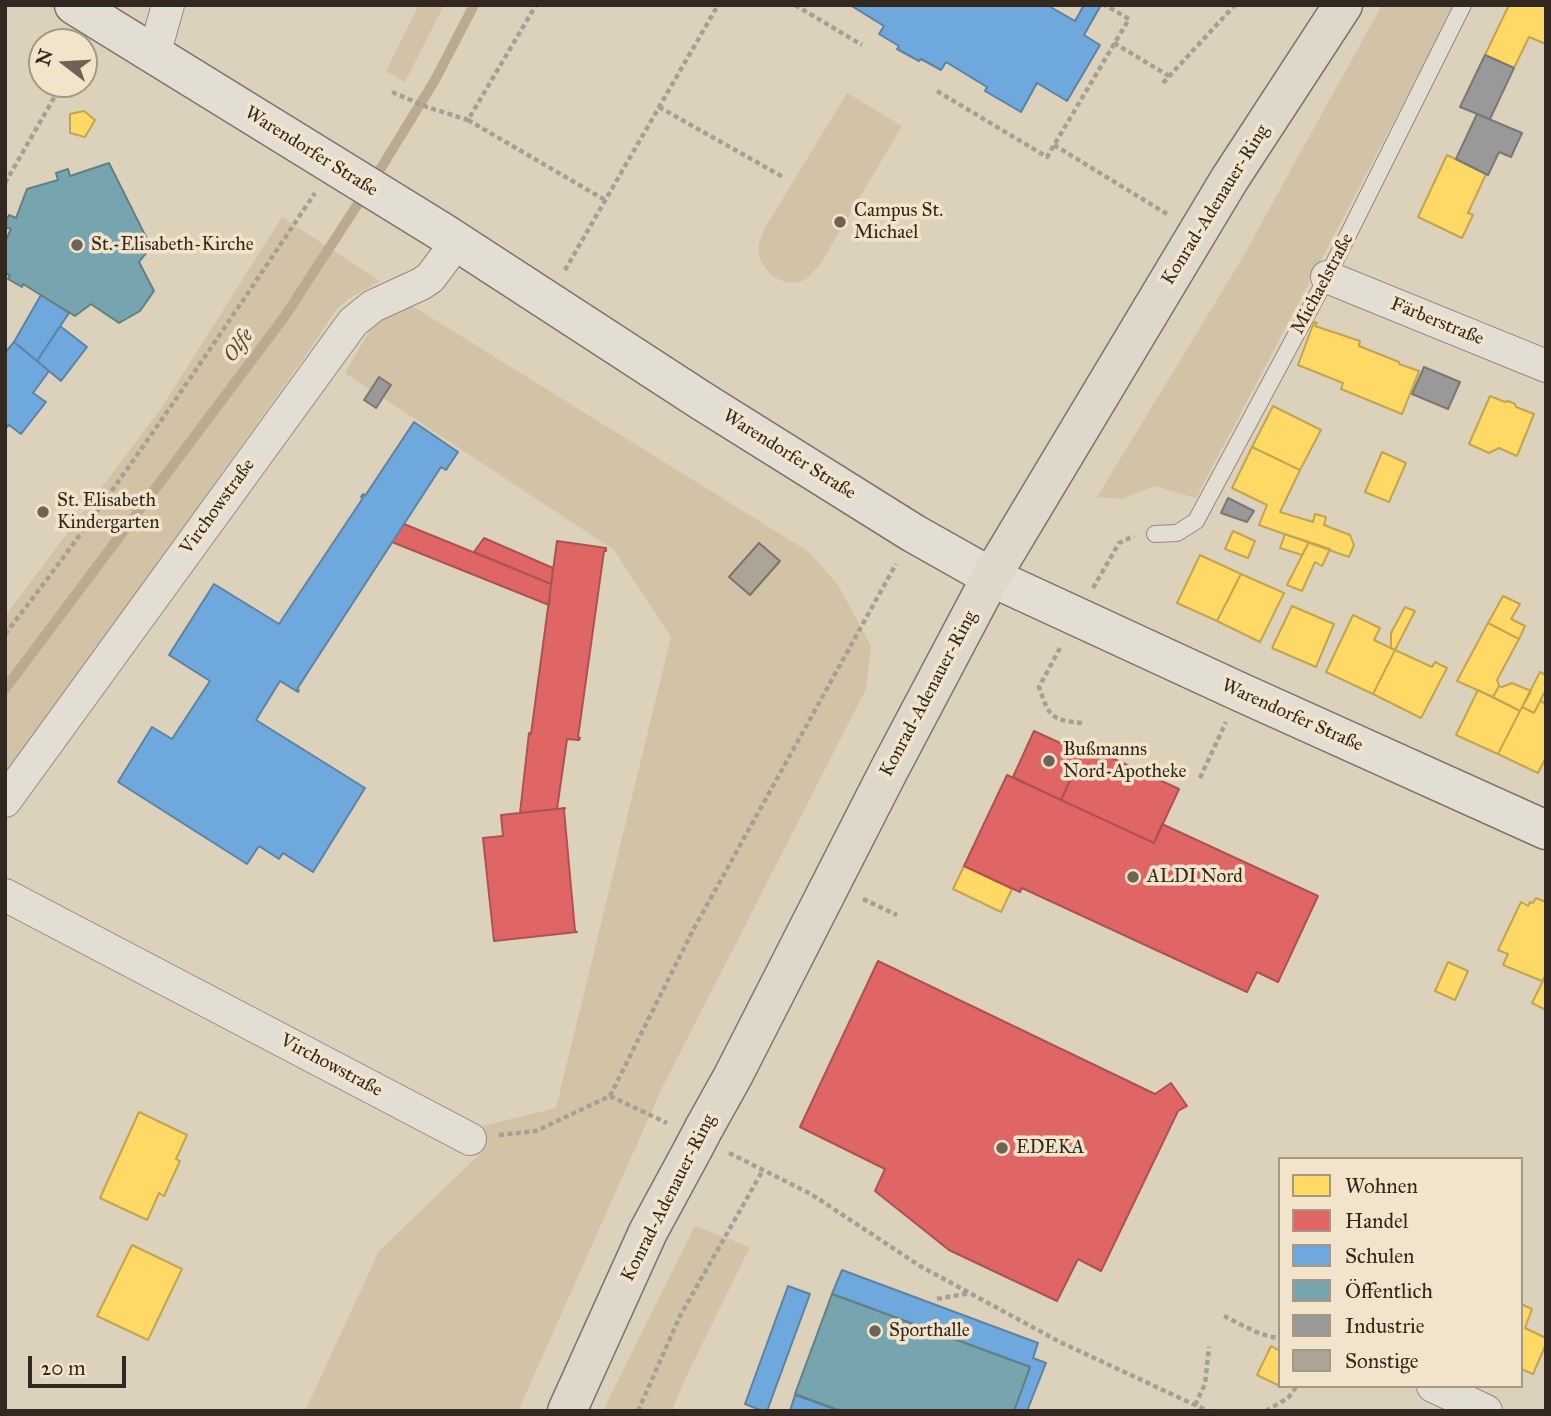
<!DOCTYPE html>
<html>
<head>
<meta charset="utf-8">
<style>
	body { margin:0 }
	#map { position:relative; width:1551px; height:1416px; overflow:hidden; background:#dcd1ba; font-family:"IM FELL Great Primer",serif }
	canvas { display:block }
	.frame { position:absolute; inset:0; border:7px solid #32281f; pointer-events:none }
	.legend { position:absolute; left:1278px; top:1157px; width:245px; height:231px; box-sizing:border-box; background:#f1e4ca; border:2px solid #a59986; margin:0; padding:9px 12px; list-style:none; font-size:21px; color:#32281f }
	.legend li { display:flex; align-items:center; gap:14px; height:35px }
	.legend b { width:35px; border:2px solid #a59986 }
	.north { position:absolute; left:28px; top:28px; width:70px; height:70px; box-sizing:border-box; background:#f1e4ca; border:2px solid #a59986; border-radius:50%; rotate:287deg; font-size:19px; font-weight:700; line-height:28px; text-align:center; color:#32281f }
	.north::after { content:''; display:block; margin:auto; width:24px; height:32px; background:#6e6355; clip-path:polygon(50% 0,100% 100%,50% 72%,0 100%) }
	.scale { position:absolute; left:28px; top:1356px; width:98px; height:32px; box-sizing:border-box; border:4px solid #32281f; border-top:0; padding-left:9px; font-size:21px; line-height:24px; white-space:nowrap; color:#32281f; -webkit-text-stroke:5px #f1e4ca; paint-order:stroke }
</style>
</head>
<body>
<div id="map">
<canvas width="1551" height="1416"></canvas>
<div class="frame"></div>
<ul class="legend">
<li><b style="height:19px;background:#ffd966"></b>Wohnen</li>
<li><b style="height:19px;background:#e06666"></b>Handel</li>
<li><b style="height:19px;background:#6fa8dc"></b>Schulen</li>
<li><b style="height:19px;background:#76a5af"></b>Öffentlich</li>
<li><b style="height:19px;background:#999"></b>Industrie</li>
<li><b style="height:19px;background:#aca495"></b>Sonstige</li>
</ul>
<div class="north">N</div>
<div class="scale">20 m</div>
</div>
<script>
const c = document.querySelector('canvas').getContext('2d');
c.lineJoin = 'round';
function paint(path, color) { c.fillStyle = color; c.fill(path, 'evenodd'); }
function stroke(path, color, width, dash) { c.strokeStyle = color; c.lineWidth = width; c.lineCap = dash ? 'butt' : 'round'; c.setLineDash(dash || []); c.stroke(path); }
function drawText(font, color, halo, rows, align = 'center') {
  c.font = font + ' "IM FELL Great Primer",serif'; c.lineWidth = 7; c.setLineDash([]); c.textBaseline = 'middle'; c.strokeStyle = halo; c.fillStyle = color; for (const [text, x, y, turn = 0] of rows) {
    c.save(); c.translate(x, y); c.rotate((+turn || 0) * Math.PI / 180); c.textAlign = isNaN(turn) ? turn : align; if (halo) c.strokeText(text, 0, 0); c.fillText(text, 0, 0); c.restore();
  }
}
const green = new Path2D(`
	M419 5H444L405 82 386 71Z
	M1382 5H1452L1436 41 1196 498 1155 486 1122 499 1097 497 1240 262Z
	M847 93 902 126 821 263C817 267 811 275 806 279 783 292 755 268 759 244 760 239 763 233 765 228Z
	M282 217 380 281 348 299 335 311 310 349 5 778V616L160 410Z
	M406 302 809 552 838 585 871 646 866 689 663 1086 518 1411H305L379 1251 482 1152 474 1128 556 1108 671 637 614 550 345 373 370 330 386 311Z
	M695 1226 750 1247 684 1381 672 1411H603Z`);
const homes = new Path2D(`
	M1509 5H1546V44L1529 37 1514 68 1485 55Z
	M84 111 95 120 85 137 70 133V114Z
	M1447 155 1486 174 1468 213 1473 215 1462 238 1418 217Z
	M1314 322 1317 323 1315 326 1360 341 1359 346 1399 362V364L1419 371 1402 414 1341 389 1343 383 1298 365Z
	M1490 396 1505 402 1508 401 1515 404 1516 407 1534 414 1517 456 1499 448 1489 453 1469 444Z
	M1273 406 1321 430 1300 470 1252 447Z
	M1252 447 1300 470 1280 512 1313 522 1315 514 1326 517 1324 525 1350 535 1354 545 1349 557 1259 525 1267 505 1232 488Z
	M1382 452 1406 463 1389 502 1365 492Z
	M1233 531 1255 541 1248 558 1225 549Z
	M1285 534 1309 542 1302 555 1280 548Z
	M1309 542 1330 549 1322 566 1315 562 1302 591 1287 585Z
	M1200 555 1241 574 1217 621 1177 603Z
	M1241 574 1284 593 1260 642 1217 621Z
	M1503 596 1520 604 1511 619 1525 626 1519 639 1488 623Z
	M1292 606 1334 624 1316 667 1272 648Z
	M1405 607 1415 611 1395 650 1391 648V633Z
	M1353 615 1380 628 1374 640 1395 650 1373 694 1326 672Z
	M1488 623 1519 639 1497 680 1499 686 1493 697 1457 681Z
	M1395 650 1432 667 1435 662 1447 668 1421 718 1373 694Z
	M1540 672 1546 675V689L1534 713 1522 707Z
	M1512 683 1531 691 1520 711 1493 697 1499 686 1502 687Z
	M1478 690 1520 711 1498 754 1456 735Z
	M1540 701 1546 704V757L1538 773 1498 754 1522 707 1534 713Z
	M964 866 1012 889 1001 912 953 889Z
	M1536 898 1546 902V975L1542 981 1503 965 1508 954 1498 950 1521 902 1528 906 1530 902 1533 903Z
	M1448 962 1468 971 1455 1000 1435 991Z
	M1544 979H1546V1010L1532 1003Z
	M139 1112 187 1135 176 1159 180 1161 164 1196 159 1193 147 1220 100 1198Z
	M132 1245 182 1269 148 1340 97 1316Z
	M1521 1304 1532 1309 1525 1328 1546 1338V1344L1533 1374 1521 1369Z
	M1271 1346 1280 1351V1386L1257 1375Z`);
const shops = new Path2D(`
	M404 524 551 584 549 605 392 542Z
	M484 538 553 568 551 584 474 552Z
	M557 541 606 548V551H604L578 737 580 738 579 740 567 739 557 809 520 813 529 733 531 734Z
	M1034 731 1082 753 1061 800 1013 777Z
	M1086 746 1179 789 1154 843 1061 800Z
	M1007 775 1154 843 1162 824 1318 896 1278 982 1257 972 1247 992 1022 888 1020 892 964 866Z
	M565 808 564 810 575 931 577 932 494 941 483 838 503 836 501 815Z
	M878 961 1155 1094 1171 1083 1187 1106 1178 1111 1101 1271 1078 1259 1057 1301 949 1250 875 1191 885 1169 800 1127Z`);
const schools = new Path2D(`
	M850 5H1047L1075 21 1084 5H1101L1084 35 1100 45 1067 101 1037 83 1021 112 985 91 987 87 946 62 941 70 921 59 919 61 897 49 899 46 879 34 884 26Z
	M41 295 69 313 37 361 14 342Z
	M60 326 87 347 61 381 37 361Z
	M14 342 49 371 33 393 46 402 21 434 9 425 5 429V353Z
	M414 422 458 452 446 470 441 467 297 689 299 690 298 692 280 681 256 720 365 788 313 872 283 853 279 859 259 846 247 864 118 782 152 727 172 739 210 681 169 655 214 584 279 624 363 498 361 497 363 494 365 496Z
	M842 1270 1038 1343 1033 1358 1046 1363 1027 1411 1014 1410 1030 1367 832 1294Z
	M788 1286 810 1294 767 1411H763L745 1404Z
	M795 1395 840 1411H790Z`);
const public = new Path2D(`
	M109 163 151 247 139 262 154 291 140 311 119 323 91 304 75 316 23 284 22 287 8 279 10 275 5 273V242L11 229 5 227V223L9 215 16 218 27 189 58 180 56 173 68 169 70 176Z
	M832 1294 1030 1367 1014 1411H841L795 1394Z`);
const industry = new Path2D(`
	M1485 55 1514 68 1490 119 1460 107Z
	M1477 114 1522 133 1511 157 1499 152 1488 175 1456 159Z
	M1424 367 1460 382 1448 409 1412 394Z
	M379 377 391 385 376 408 364 400Z
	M1228 498 1254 511 1247 522 1221 513Z`);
const stream = new Path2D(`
	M373 181 435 80 474 5
	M5 689 285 316 365 193`);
const building = new Path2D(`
	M759 543 780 561 750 595 729 577Z`);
const path = new Path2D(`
	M795 5 862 45
	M1114 43 1169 76
	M1163 83 1235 5
	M937 91 1047 157 1129 19 1105 5
	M392 92 427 107 468 120 536 5
	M659 107 783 177
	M468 120 605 200
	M1054 145 1167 214
	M5 183 62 84
	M565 270 718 5
	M1093 588 1119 543 1134 536
	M5 634C116 492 215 342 315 193
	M1060 648 1039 687C1049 716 1050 720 1082 723
	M1200 778 1226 722
	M863 899 897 915
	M610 1096 667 1123
	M499 1135 536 1131 610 1096 692 932 896 564
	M729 1153 811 1194 920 1266 1060 1342 1208 1411
	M937 1299 970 1293
	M1224 1316C1241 1324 1261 1337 1280 1338
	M1195 1405 1205 1384 1209 1347
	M638 1411 680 1316 763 1170
	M1266 1411 1288 1398 1297 1386`);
const lane = new Path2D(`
	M1155 534 1177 533 1196 521 1327 277 1463 5`);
const street = new Path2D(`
	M154 55 168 5
	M1327 277 1546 366
	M5 801 353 322 373 306 421 284 430 278 457 242
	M5 895 470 1139
	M1433 1386 1486 1411`);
const secondary = new Path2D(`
	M74 5 442 232 702 401 913 533 991 577 1240 692 1546 830`);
const primary = new Path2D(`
	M704 1128 733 1076 888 772 991 577 1229 180 1343 5
	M567 1411 648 1232 693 1149`);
const primaryBridge = new Path2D(`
	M693 1149 704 1128`);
const markers = [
	[840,222,7,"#6e6355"],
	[77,245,7,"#6e6355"],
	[43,512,7,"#6e6355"],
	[1049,761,7,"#6e6355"],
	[1133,877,7,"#6e6355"],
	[1002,1148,7,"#6e6355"],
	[875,1331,7,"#6e6355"]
];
const streetNames = [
	["Warendorfer Straße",311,152,32],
	["Konrad-Adenauer-Ring",1216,205,-58],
	["Michaelstraße",1323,284,-62],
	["Färberstraße",1437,322,22],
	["Warendorfer Straße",789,455,32],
	["Virchowstraße",218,507,-54],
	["Konrad-Adenauer-Ring",929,694,-62],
	["Warendorfer Straße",1292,716,24],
	["Virchowstraße",331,1066,28],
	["Konrad-Adenauer-Ring",669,1198,-63]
];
const poiNames = [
	["Campus St.",854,211],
	["Michael",854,233],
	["St.-Elisabeth-Kirche",91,245],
	["St. Elisabeth",57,501],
	["Kindergarten",57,523],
	["Bußmanns",1063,750],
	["Nord-Apotheke",1063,772],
	["ALDI Nord",1147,877],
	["EDEKA",1016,1148],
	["Sporthalle",889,1331]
];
const waterNames = [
	["Olfe",239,346,-53]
];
paint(green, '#d2c3a6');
paint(homes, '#ffd966');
stroke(homes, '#c2a451', 2);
paint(shops, '#e06666');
stroke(shops, '#ac5351', 2);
paint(schools, '#6fa8dc');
stroke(schools, '#5d82a3', 2);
paint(public, '#76a5af');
stroke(public, '#628084', 2);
paint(industry, '#999');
stroke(industry, '#7a7774', 2);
stroke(stream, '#baaa8f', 10);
paint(building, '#aca495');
stroke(building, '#7b7468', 2);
stroke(lane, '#928b7e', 18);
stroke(street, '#928b7e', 34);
stroke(secondary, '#7b7468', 41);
stroke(primary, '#7b7468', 41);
stroke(path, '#a5a096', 4.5, [5, 3.5]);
stroke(lane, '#e3ded3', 16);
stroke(street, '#e3ded3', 32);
stroke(secondary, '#e3ded3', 38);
stroke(primary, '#ded8cb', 38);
stroke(primaryBridge, '#7b7468', 41, []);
stroke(primaryBridge, '#ded8cb', 38);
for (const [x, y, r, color] of markers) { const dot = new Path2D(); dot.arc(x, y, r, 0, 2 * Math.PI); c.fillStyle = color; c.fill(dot); stroke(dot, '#f1e4ca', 2.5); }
drawText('19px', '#32281f', '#f1e4ca', streetNames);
drawText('19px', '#32281f', '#f1e4ca', poiNames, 'left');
drawText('italic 21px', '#564a3b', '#f1e4ca', waterNames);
</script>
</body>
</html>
